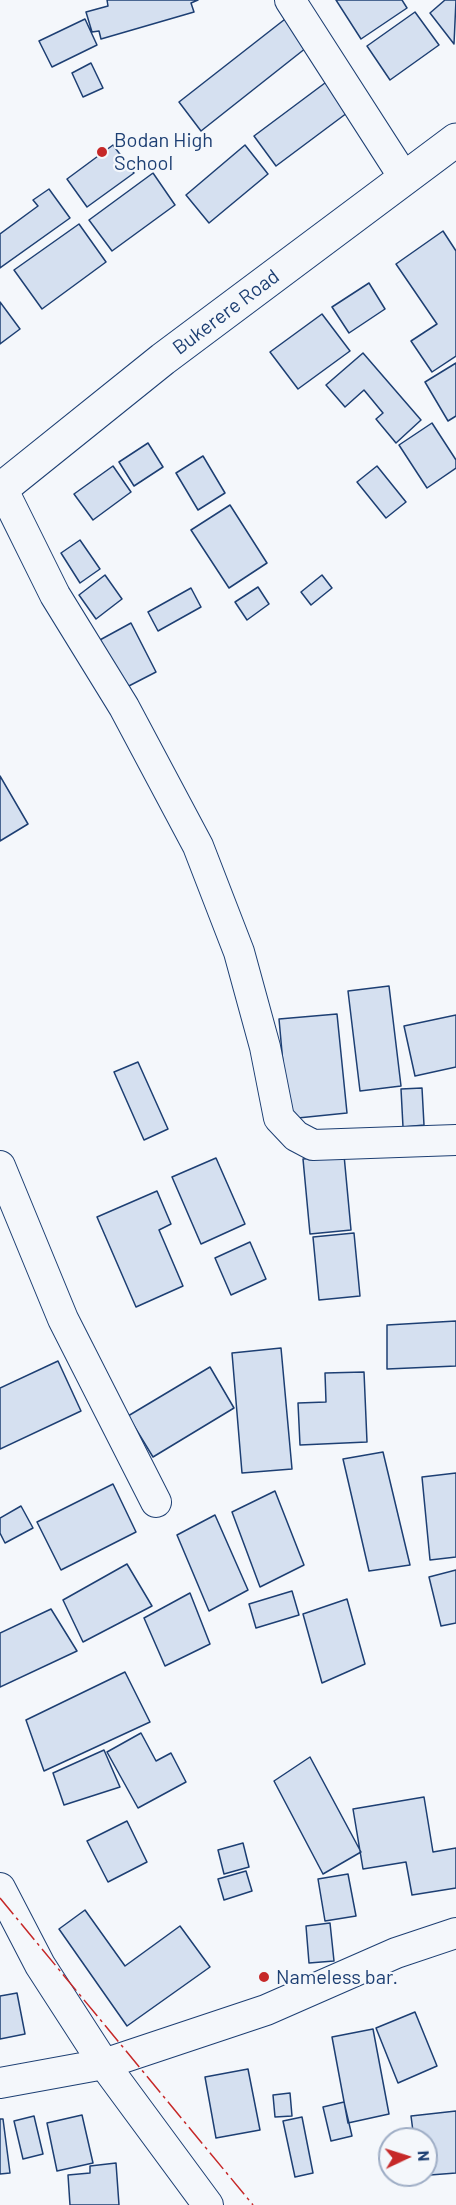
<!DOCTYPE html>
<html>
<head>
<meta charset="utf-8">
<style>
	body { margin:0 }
	#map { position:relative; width:456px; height:2205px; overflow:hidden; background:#f4f7fb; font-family:Barlow,sans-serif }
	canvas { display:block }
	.north { position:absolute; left:378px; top:2127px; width:60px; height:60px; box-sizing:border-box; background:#f4f7fb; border:2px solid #9eadc5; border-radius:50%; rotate:86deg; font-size:16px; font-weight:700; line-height:24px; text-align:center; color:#1d3f73 }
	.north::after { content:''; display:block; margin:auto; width:21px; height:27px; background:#c62828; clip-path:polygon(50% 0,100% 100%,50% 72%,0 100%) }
</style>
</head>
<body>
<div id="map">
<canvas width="456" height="2205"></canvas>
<div class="north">N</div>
</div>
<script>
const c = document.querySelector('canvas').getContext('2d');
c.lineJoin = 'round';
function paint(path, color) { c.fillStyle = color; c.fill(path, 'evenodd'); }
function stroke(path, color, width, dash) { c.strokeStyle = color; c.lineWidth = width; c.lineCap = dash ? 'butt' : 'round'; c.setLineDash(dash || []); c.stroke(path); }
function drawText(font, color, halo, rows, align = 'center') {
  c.font = font + ' Barlow,sans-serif'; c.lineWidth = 4.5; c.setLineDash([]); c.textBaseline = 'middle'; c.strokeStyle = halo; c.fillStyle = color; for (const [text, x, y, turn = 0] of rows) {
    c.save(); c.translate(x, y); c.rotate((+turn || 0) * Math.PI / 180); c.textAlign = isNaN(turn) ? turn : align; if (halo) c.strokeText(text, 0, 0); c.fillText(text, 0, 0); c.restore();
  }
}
const building = new Path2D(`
	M107 0H198L191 3 194 12 101 39 99 31 92 32 86 12 108 6Z
	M336 0H402L407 8 361 39Z
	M445 0H456L454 44 430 13Z
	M415 12 439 45 390 80 367 46Z
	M289 16 311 44 201 131 179 102Z
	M85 19 97 45 52 67 39 41Z
	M91 63 103 88 83 97 72 73Z
	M333 77 355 107 276 166 254 136Z
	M113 145 134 173 87 207 67 179Z
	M245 145 268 174 209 223 186 195Z
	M153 173 175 205 112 251 89 220Z
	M49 189 70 218 0 268V234L38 206 33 200Z
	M79 224 106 262 42 309 14 270Z
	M443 231 456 251V356L432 372 411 341 437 324 396 264Z
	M369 283 385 309 349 333 332 307Z
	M0 302 20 329 0 344Z
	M322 314 350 351 298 389 270 352Z
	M363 353 421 420 396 443 376 419 383 413 364 390 345 407 326 385Z
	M456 363V416L448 421 425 382Z
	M432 423 456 460V468L427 488 399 445Z
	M148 443 163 467 134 486 119 462Z
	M203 456 225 493 198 510 176 473Z
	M113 466 131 492 93 520 74 494Z
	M377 466 406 502 386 518 357 482Z
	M230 505 267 563 229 588 191 530Z
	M80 540 100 569 80 583 61 553Z
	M105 575 122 599 96 619 79 595Z
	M322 575 332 588 311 605 301 592Z
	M258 587 269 604 247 620 235 602Z
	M191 588 201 607 158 631 148 612Z
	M131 623 156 672 123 689 98 641Z
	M0 776 28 824 0 841Z
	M389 986 401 1086 360 1091 348 991Z
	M337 1014 347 1113 288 1119 279 1019Z
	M456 1015V1067L415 1076 404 1026Z
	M138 1062 168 1129 144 1140 114 1072Z
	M422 1088 424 1125 403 1127 401 1089Z
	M344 1155 351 1230 310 1234 303 1159Z
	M216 1158 245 1224 201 1244 172 1177Z
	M157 1191 171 1224 159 1230 183 1286 136 1307 97 1217Z
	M354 1233 360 1296 319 1300 313 1237Z
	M250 1242 266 1279 231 1295 215 1258Z
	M456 1321V1366L387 1369V1325Z
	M281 1348 292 1469 242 1473 232 1353Z
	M58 1361 81 1411 0 1449V1388Z
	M210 1367 234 1408 153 1457 128 1416Z
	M364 1372 367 1442 300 1445 298 1403 326 1402 325 1373Z
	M383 1452 410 1565 369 1571 343 1459Z
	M456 1473V1557L430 1560 422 1477Z
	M113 1484 136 1532 61 1570 37 1522Z
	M275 1491 304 1565 260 1587 232 1512Z
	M21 1506 33 1528 5 1543 0 1533V1518Z
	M215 1515 248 1590 209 1611 177 1535Z
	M127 1564 152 1606 83 1642 63 1600Z
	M456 1570V1623L441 1626 429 1577Z
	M292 1591 299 1615 256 1628 249 1604Z
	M190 1593 210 1644 165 1666 144 1618Z
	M347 1599 365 1664 322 1683 303 1614Z
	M51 1609 77 1651 0 1687V1633Z
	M125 1672 150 1722 44 1771 26 1720Z
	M141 1733 156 1761 171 1753 186 1782 138 1808 107 1752Z
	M104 1750 120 1787 64 1805 53 1773Z
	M310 1757 361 1852 323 1874 274 1781Z
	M424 1797 433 1852 456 1848V1888L412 1895 406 1862 363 1869 353 1809Z
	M127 1821 147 1862 108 1882 87 1841Z
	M243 1843 249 1867 224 1874 218 1850Z
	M246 1871 252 1891 224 1900 218 1879Z
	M348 1874 356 1916 325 1921 318 1879Z
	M85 1910 125 1966 180 1926 210 1967 127 2026 59 1929Z
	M330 1923 334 1961 309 1963 306 1926Z
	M17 1993 25 2034 0 2039V1996Z
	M415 2012 437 2066 398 2083 376 2028Z
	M373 2029 389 2114 348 2123 332 2037Z
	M248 2069 260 2130 216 2138 205 2077Z
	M290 2093 292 2116 275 2117 273 2095Z
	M344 2102 352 2136 331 2141 323 2107Z
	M456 2111V2173L417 2176 426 2175V2139H414L411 2116Z
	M82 2115 93 2163 57 2171 47 2123Z
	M34 2116 43 2154 23 2159 14 2121Z
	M302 2117 313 2173 295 2177 283 2121Z
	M0 2119H3L10 2173 0 2174Z
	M116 2163 119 2205H70L68 2175 90 2173V2166Z`);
const minor = new Path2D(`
	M290 0 405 179
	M2 488 55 595 124 707 198 846 239 952 265 1047 279 1118 296 1136 313 1145 456 1140
	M0 1166 63 1319 156 1502
	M0 1888 40 1965 104 2064 208 2205
	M0 2083 104 2064 266 2010 396 1953 456 1933`);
const secondary = new Path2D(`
	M0 490 163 359 456 140`);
const power = new Path2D(`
	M0 1898 253 2205`);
const markers = [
	[102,152,6,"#c62828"],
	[264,1977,6,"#c62828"]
];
const poiNames = [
	["Bodan High",114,140],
	["School",114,163],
	["Nameless bar.",276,1977]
];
const streetNames = [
	["Bukerere Road",226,312,-37]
];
paint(building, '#d5e0f0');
stroke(building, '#1d3f73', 1.5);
stroke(minor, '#1d3f73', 32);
stroke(secondary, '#1d3f73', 35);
stroke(minor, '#f4f7fb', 30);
stroke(secondary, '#f4f7fb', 33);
stroke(power, '#c62828', 1.5, [21, 4.5, 3, 4.5]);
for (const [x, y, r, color] of markers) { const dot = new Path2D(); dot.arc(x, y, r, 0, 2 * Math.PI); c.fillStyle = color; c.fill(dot); stroke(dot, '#f4f7fb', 2); }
drawText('20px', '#1d3f73', '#f4f7fb', poiNames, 'left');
drawText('20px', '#1d3f73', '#f4f7fb', streetNames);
</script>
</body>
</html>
